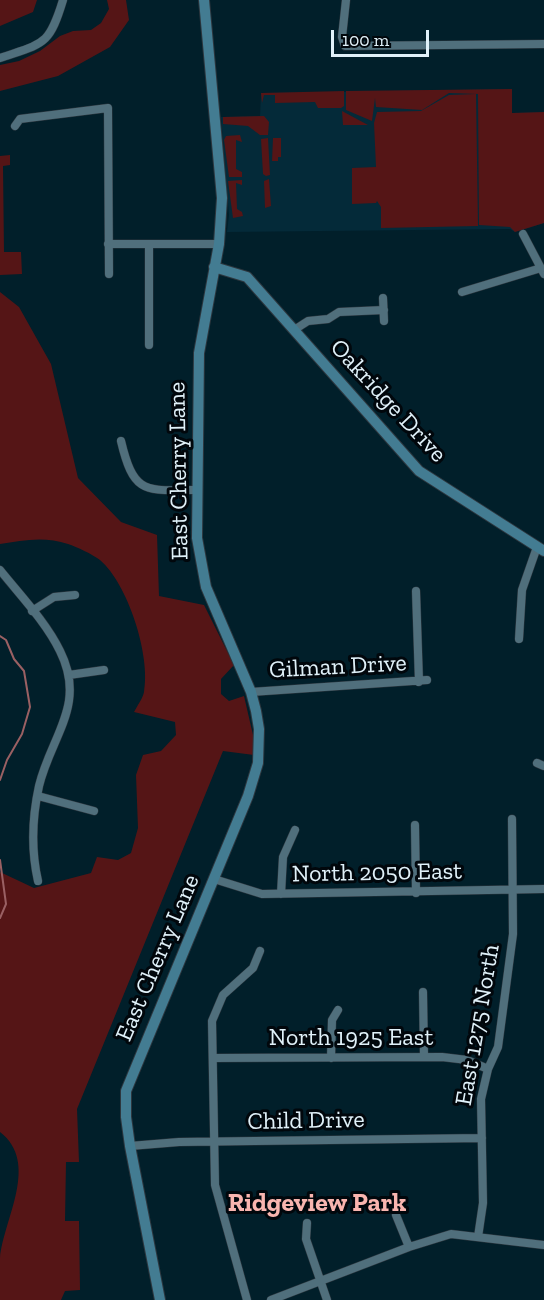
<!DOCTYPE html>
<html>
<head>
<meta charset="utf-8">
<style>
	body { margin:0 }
	#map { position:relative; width:544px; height:1300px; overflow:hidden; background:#011f2a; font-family:"Zilla Slab",serif }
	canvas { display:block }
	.scale { position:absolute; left:331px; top:30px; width:98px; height:27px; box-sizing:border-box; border:3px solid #e0f1f9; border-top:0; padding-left:8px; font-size:18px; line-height:21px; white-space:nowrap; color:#e0f1f9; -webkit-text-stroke:4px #01070c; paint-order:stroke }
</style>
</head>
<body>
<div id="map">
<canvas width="544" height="1300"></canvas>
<div class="scale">100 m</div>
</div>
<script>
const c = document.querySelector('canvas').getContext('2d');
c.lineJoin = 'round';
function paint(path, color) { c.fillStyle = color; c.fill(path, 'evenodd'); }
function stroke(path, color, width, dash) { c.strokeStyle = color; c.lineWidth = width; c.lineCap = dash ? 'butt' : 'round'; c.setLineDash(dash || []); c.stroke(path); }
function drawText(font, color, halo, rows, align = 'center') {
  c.font = font + ' "Zilla Slab",serif'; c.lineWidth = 6; c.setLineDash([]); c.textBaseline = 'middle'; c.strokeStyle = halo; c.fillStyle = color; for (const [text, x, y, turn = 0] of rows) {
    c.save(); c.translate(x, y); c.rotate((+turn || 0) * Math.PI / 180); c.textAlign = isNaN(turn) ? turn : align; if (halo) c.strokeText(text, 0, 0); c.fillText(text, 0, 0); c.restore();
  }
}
const built = new Path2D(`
	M512 89V113L544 112V223L515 232 510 229 227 232 229 215 221 117 260 116 261 93Z`);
const green = new Path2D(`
	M0 0H37L33 12 0 26Z
	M107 0H126L129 20 110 47 58 76 0 91V65L19 61 40 51 60 36 73 31 91 30 101 23 109 9Z
	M512 89V113L544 112V223L515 232 510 227 479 225 478 94 449 93 422 110 376 107 375 98 372 121 346 110V91Z
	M344 91V106L341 108H318L315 102 275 103V95H264L262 103 261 93Z
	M476 94 478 226 381 228V207L377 201 376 203 352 204V168L376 167 374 123 377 112 421 111 449 95Z
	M342 111 368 125H343Z
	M264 116 269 122 268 135H260L248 126 223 124V117Z
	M240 135 242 142 236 140V169L242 172V177H229L224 140 226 136Z
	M268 138 270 175 266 176 263 174 261 139Z
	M273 138H281V157H278V161H272Z
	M10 155V165L3 166 4 252H21L22 274 0 275V156Z
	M269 179 271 206 265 208 264 181Z
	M242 180V185L236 183 237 209 242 212 243 216 233 218 228 181Z
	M0 292 19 307 51 364 78 478 121 522 157 535 159 596 204 605 234 665 221 679V694L229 701 244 696 253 735 254 755 223 751 77 1109 79 1162H66L65 1221H79L80 1290 65 1291 61 1300H0C0 1286 0 1272 0 1258 4 1218 40 1163 0 1132V872L34 888 91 873 97 857 118 860 131 853 138 828 136 775 143 755 161 751 176 735 175 722 134 712C137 706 143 698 144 692 151 656 128 584 100 560 92 554 77 547 68 544 45 536 23 540 0 544Z`);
const stream = new Path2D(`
	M0 636 6 640 14 659 24 671 30 707 22 734 7 760 0 780
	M0 860 6 904 0 918`);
const street = new Path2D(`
	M346 0 342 37 345 46 544 44
	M0 58C44 43 49 46 63 0
	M15 126 20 119 108 108 109 274
	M523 234 544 274
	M108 244H219
	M149 244V345
	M462 292 541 268
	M383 298 384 321
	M294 330 308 321 328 319 339 312 384 310
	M121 441C134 496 146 490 196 490
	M0 570C20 595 46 622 60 651 87 705 51 736 39 786 32 818 31 850 38 881
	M416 591 419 682
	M32 611 54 597 75 595
	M519 639 522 590 537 547
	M69 675 104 670
	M251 692 427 680
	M537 763 544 766
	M38 796 94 811
	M415 825 416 893
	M214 879 262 894 544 889
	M281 894 283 857 295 830
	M423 992 424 1057
	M213 1058 442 1057 467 1060 488 1069
	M331 1058 332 1020 338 1010
	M130 1146 179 1142 482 1138
	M396 1215 409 1247
	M307 1223 306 1239 327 1300
	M478 1237 483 1203 481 1099 488 1069 498 1047 513 934 512 819
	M247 1300 215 1185 212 1021 223 995 253 968 260 951
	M271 1300 409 1247 451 1234 544 1245`);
const secondary = new Path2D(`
	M214 267 247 277 419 471 544 551
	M160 1300 130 1146 126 1117V1091L248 796 258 763 259 729 256 711 251 692 206 587 197 538 199 353 219 244 222 198 204 0`);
const streetNames = [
	["Oakridge Drive",388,401,47],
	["East Cherry Lane",179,471,-91],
	["Gilman Drive",338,667,-3],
	["North 2050 East",377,873,-1],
	["East Cherry Lane",158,958,-67],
	["East 1275 North",478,1025,-80],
	["North 1925 East",351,1038],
	["Child Drive",306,1121,-1]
];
const neighbourhoodNames = [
	["Ridgeview Park",317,1204]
];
paint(built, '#042a39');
paint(green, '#551516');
stroke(stream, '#9a6063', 2);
stroke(street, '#2d373f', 9);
stroke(secondary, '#2d373f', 12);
stroke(street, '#506f7c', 8);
stroke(secondary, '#437c92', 10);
drawText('24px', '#e0f1f9', '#01070c', streetNames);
drawText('bold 26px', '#f9b5af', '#01070c', neighbourhoodNames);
</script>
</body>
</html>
